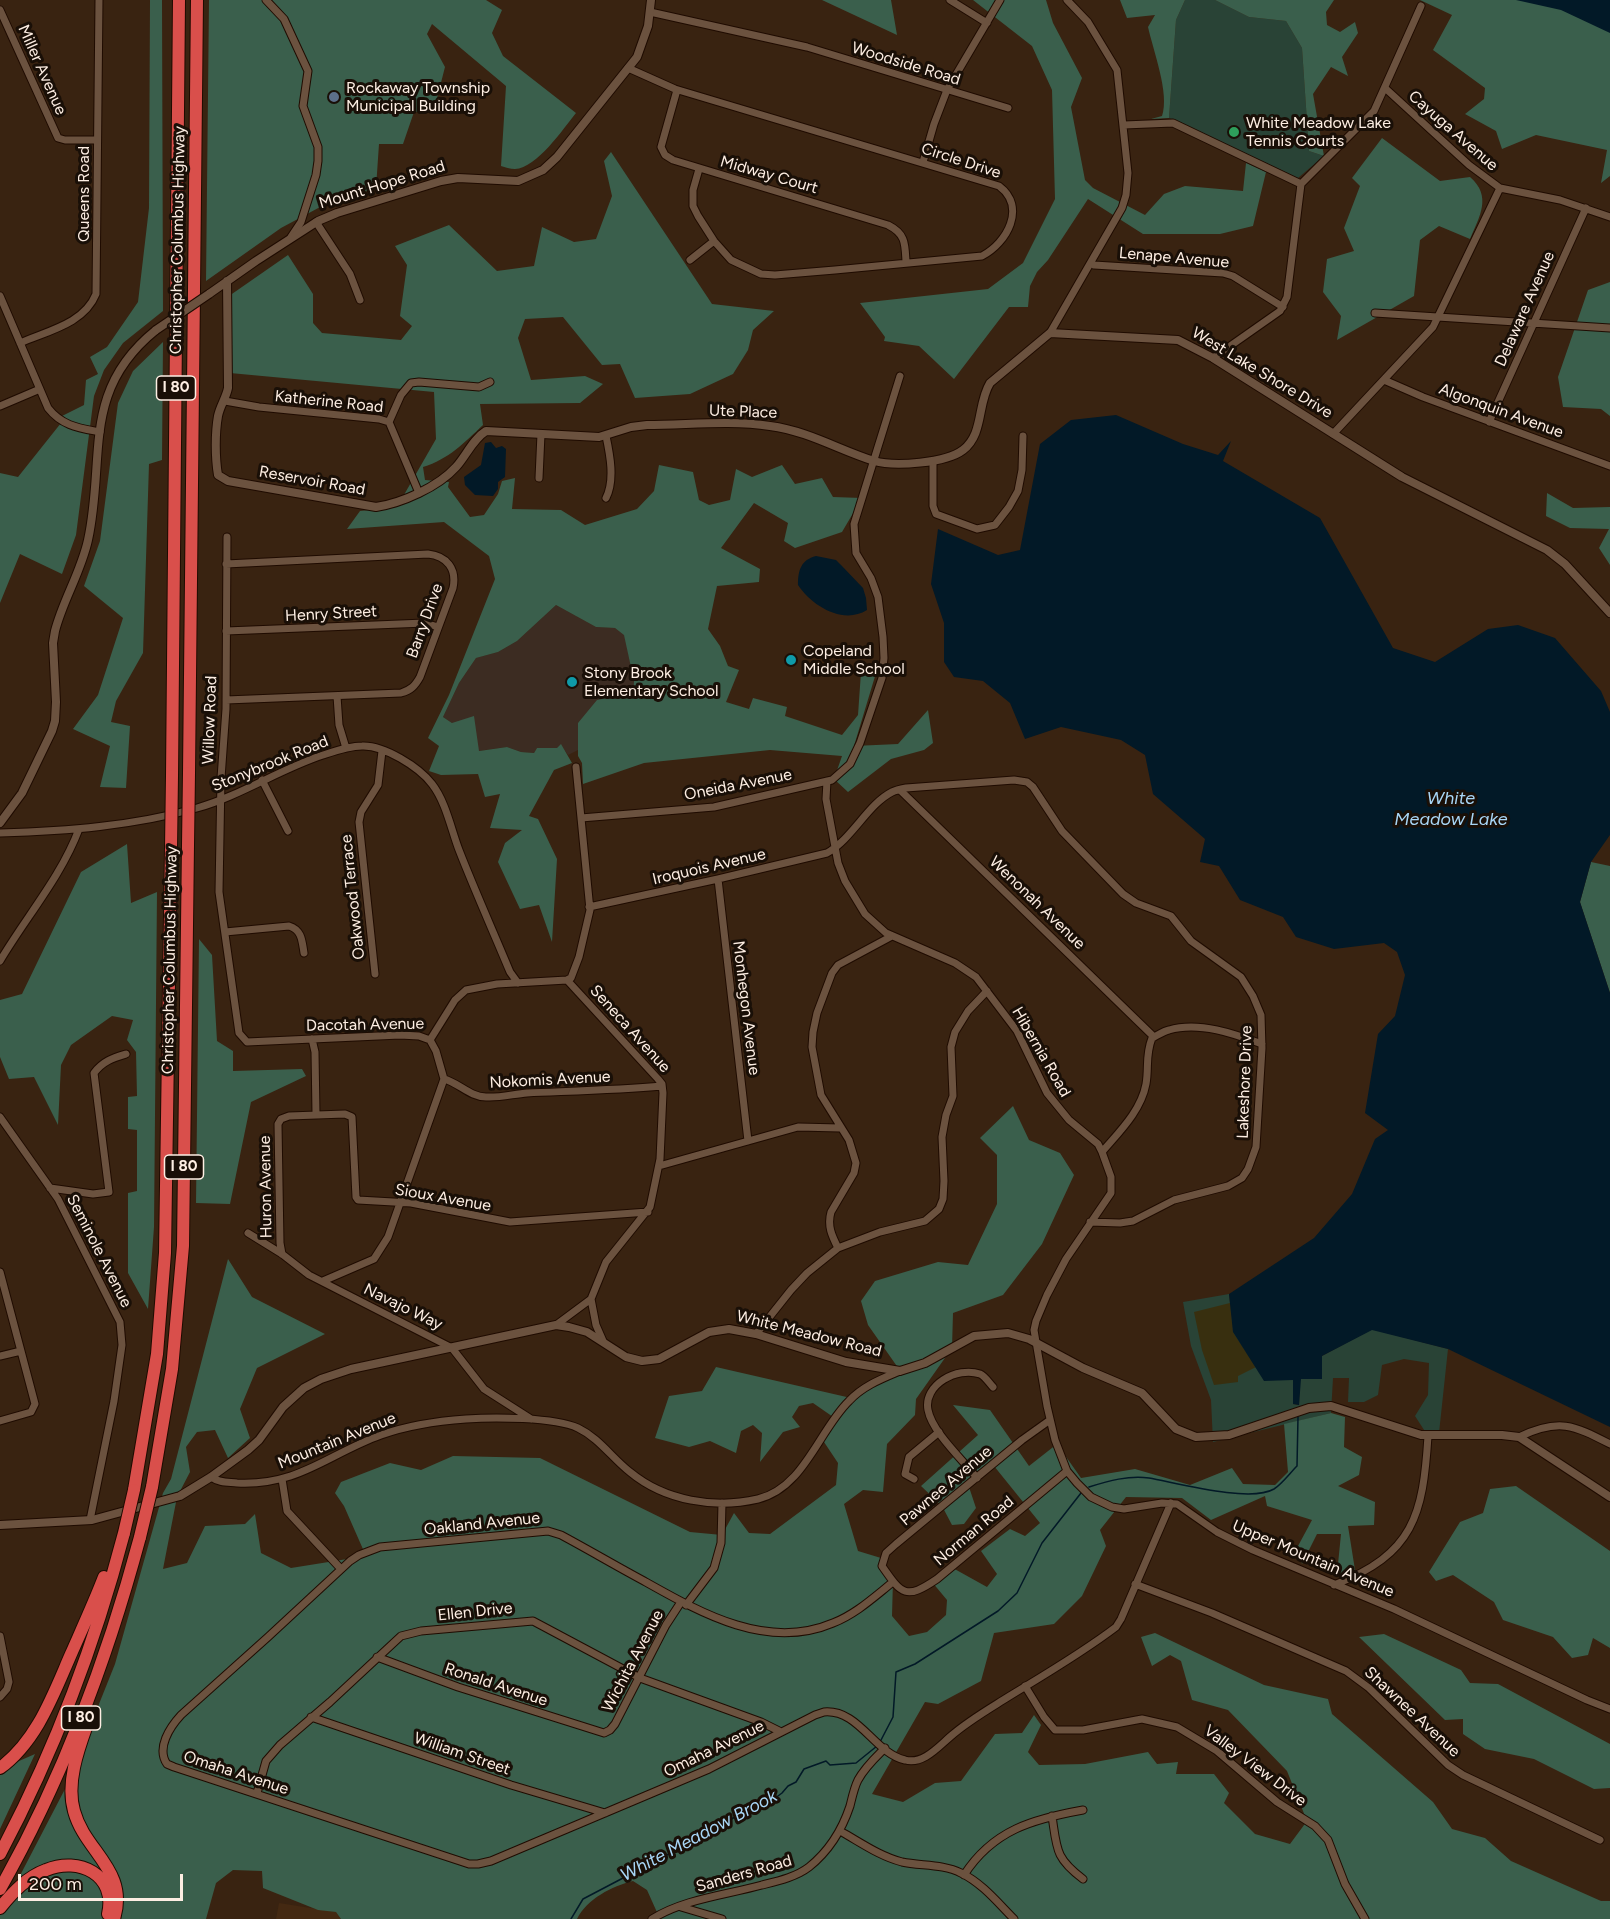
<!DOCTYPE html>
<html>
<head>
<meta charset="utf-8">
<style>
	body { margin:0 }
	#map { position:relative; width:1610px; height:1919px; overflow:hidden; background:#392311; font-family:Figtree,sans-serif }
	canvas { display:block }
	.scale { position:absolute; left:18px; top:1874px; width:165px; height:27px; box-sizing:border-box; border:3px solid #fdeee3; border-top:0; padding-left:8px; font-size:18px; line-height:21px; white-space:nowrap; color:#fdeee3; -webkit-text-stroke:4px #190f07; paint-order:stroke }
</style>
</head>
<body>
<div id="map">
<canvas width="1610" height="1919"></canvas>
<div class="scale">200 m</div>
</div>
<script>
const c = document.querySelector('canvas').getContext('2d');
c.lineJoin = 'round';
function paint(path, color) { c.fillStyle = color; c.fill(path, 'evenodd'); }
function stroke(path, color, width, dash) { c.strokeStyle = color; c.lineWidth = width; c.lineCap = dash ? 'butt' : 'round'; c.setLineDash(dash || []); c.stroke(path); }
function drawText(font, color, halo, rows, align = 'center') {
  c.font = font + ' Figtree,sans-serif'; c.lineWidth = 6; c.setLineDash([]); c.textBaseline = 'middle'; c.strokeStyle = halo; c.fillStyle = color; for (const [text, x, y, turn = 0] of rows) {
    c.save(); c.translate(x, y); c.rotate((+turn || 0) * Math.PI / 180); c.textAlign = isNaN(turn) ? turn : align; if (halo) c.strokeText(text, 0, 0); c.fillText(text, 0, 0); c.restore();
  }
}
const built = new Path2D(`
	M279 1903 336 1912 341 1919H276Z`);
const education = new Path2D(`
	M556 605 596 627 615 628 625 635 634 681 633 692 578 723V750L568 755 561 745 557 748H537L534 753 521 752 507 747 478 751 452 723 443 717 459 683 476 658 498 652 517 641Z`);
const green = new Path2D(`
	M1185 0H1215L1249 17 1286 21 1302 48 1309 151 1324 156 1298 178 1169 118 1176 20Z
	M1229 1294 1233 1332 1293 1380V1404L1299 1405 1300 1379 1322 1356 1372 1329 1448 1349 1439 1433H1426L1415 1416 1428 1395 1429 1363 1404 1359 1382 1365 1378 1395 1364 1402H1348L1349 1378H1333L1331 1413 1213 1442 1211 1400 1191 1346 1183 1302Z`);
const forest = new Path2D(`
	M150 0H162L163 311 123 343 104 370 94 396 76 535 62 574 20 554 0 603V473L18 477 61 423 56 419 84 405 86 380 98 374 90 357 107 347 138 302 149 208Z
	M209 0H486L502 10 492 33 503 56 576 113C563 129 537 168 515 169 510 169 505 167 501 166L506 86 432 24 427 34 445 67 434 110 414 112 403 144H379L376 188 322 206 281 228 206 281Z
	M822 0H891L897 35Z
	M973 0H1046L1053 23 1082 78 1071 107 1085 180 1093 188 1145 215 1164 194 1185 186 1243 191 1246 163 1266 172 1253 226 1220 234H1143L1088 199 1048 260 1037 272 1030 286 1028 307H1009L954 379 919 346 884 341 885 337 860 303 988 289 1023 263 1055 199 1052 90 1032 46Z
	M1120 0H1185L1176 20 1169 118 1151 119 1162 116C1170 94 1153 50 1148 27L1155 15 1127 18Z
	M1215 0H1334L1326 12 1327 25 1340 32 1355 22 1358 33 1342 57 1348 76 1331 67 1313 94 1324 156 1309 151 1302 48 1286 21 1249 17Z
	M1420 0H1610V176L1601 183 1607 150 1536 135 1502 149 1496 131 1465 114 1484 99 1485 88 1433 50 1452 15Z
	M1382 138 1440 181 1470 177C1492 196 1480 216 1470 239L1439 226 1420 240 1414 296 1337 340 1341 316 1323 292 1327 259 1354 251 1344 228 1360 186 1352 178Z
	M611 152 712 304 774 311 753 330 748 350 733 374 690 394 635 398 620 364 602 365 563 317 525 319 518 338 531 380 585 376 603 384 580 403 480 404 483 425C464 443 449 459 423 467L425 480 449 482 448 487 470 517 484 515 498 494 502 481 515 478 512 509 561 510 585 525 637 509 654 491 659 465 693 472 699 500 709 505 730 500 736 469 752 477 782 465 795 484 822 478 833 497 862 498 842 532 795 548 784 541 788 523 754 503 721 548 760 569 759 582 717 586 708 629 720 646 728 666 739 670 726 702 749 709 753 698 787 707 785 716 842 735 858 715 861 672 876 673 854 746 898 744 928 710 933 743 924 750 891 759 848 792 834 779 842 756 770 750 644 763 583 784 582 763 578 756V723L597 700 633 692 634 681 624 635 615 628 596 627 556 605 517 641 498 652 476 658 459 683 443 717 452 723 474 716 479 751 507 747 521 752 534 753 537 748H557L561 744 572 763 554 770 529 816 538 819 557 859 552 942 539 905 520 909 498 862 505 843 522 830 490 828 500 794 485 797 478 774 441 775 429 771 439 746 428 738 449 695 495 579 489 556 444 522 347 529 360 511 397 507 436 439 434 392 230 373 229 296 288 255 313 294V323L322 333 401 340 412 326 400 316 407 265 395 246 449 225 497 271 534 266 542 227 574 242 596 239 612 196 604 161Z
	M1610 282V416L1601 409 1563 407 1558 377 1588 290Z
	M163 342 162 460 149 464 143 653 116 701 111 722 130 726 126 788 100 787 110 746 73 729 98 695 123 618 84 586 100 541 118 403 133 371Z
	M1547 493 1573 508 1610 507V565L1599 548 1609 529 1570 528 1546 516Z
	M127 844 131 903 157 892 154 1227 148 1309 128 1273V1193L137 1191V1130L128 1129V1097L137 1096 136 1052 127 1040 133 1020 112 1016 71 1045 61 1065 58 1125 34 1077 9 1079 0 1057V1000L22 994 81 872Z
	M1591 862 1610 866V993L1580 902Z
	M199 939 212 955 217 1041 233 1051V1071L302 1069 306 1076 251 1102 230 1204 196 1203Z
	M1013 1106 1029 1140 1060 1153 1074 1175 1042 1244 1003 1295 953 1313 952 1348 916 1399 915 1415 887 1444 883 1492 863 1490 844 1504 858 1551 881 1558 893 1580 892 1616 909 1636 927 1632 946 1615 947 1600 932 1582 951 1567 987 1587 997 1574 981 1551 1010 1529 1025 1536 1040 1523 994 1466 968 1484 976 1508 964 1524 952 1525 942 1506 921 1486 978 1435 953 1405 990 1410 1029 1466 1057 1444 1081 1478 1135 1469 1190 1485 1232 1468 1243 1484 1275 1485 1288 1472 1284 1424 1331 1413 1345 1417 1344 1447 1362 1457 1359 1475 1338 1486 1375 1502 1374 1525 1348 1526 1355 1570 1337 1574 1341 1534H1317L1302 1564 1298 1546 1312 1520 1267 1506 1265 1496 1211 1520 1182 1498 1126 1497 1100 1530 1106 1546 1082 1596 1054 1624 994 1633 981 1681 938 1704 925 1702 872 1794 903 1802 935 1783 961 1781 995 1734 1022 1733 1034 1715 1041 1725 1028 1752 1039 1765 1085 1764 1148 1752 1157 1764 1178 1762 1176 1774H1214L1229 1793 1224 1803 1255 1834 1290 1844 1307 1821 1287 1771 1228 1710 1192 1700 1181 1661 1170 1655 1152 1666 1141 1637 1155 1633 1264 1685 1328 1699 1332 1714 1433 1802 1452 1829 1485 1838 1511 1861 1601 1901H1610V1919H660L647 1890 633 1881C612 1886 587 1899 577 1919H341L336 1912 318 1910 263 1888 262 1871 233 1870 216 1883 206 1919H0V1914L65 1789 115 1664 163 1493 171 1479 228 1259 252 1297 325 1334 257 1368 240 1409 250 1438 228 1458 215 1430 197 1432 186 1447 190 1472 177 1497 163 1569 187 1563 205 1526 245 1524 255 1514 261 1553 291 1568 366 1556 344 1506 335 1493 341 1482 390 1463 421 1470 453 1456 540 1458 690 1532 722 1535 734 1513 749 1533 770 1534 836 1485 838 1463 822 1439 836 1419 813 1403 799 1406 792 1417 800 1427 783 1432 760 1462 762 1433 753 1425 741 1431 736 1453 710 1441 689 1447 655 1438 669 1396 702 1391 716 1367 851 1398 901 1372 868 1325 861 1301 875 1281 938 1262 968 1265 997 1204V1155L980 1138Z
	M1516 1486 1610 1551V1648L1593 1638 1588 1655 1572 1658 1553 1637 1503 1620 1494 1602 1453 1575 1436 1581 1429 1572 1460 1522 1483 1513 1490 1489Z
	M1384 1634 1461 1670 1470 1683 1498 1684 1610 1744V1788L1594 1789 1534 1759 1485 1749 1463 1734V1719L1445 1720 1359 1637Z
	M35 1754 0 1829V1775L19 1761Z`);
const sand = new Path2D(`
	M1230 1303 1233 1332 1256 1367 1238 1376V1382L1214 1385 1202 1350 1194 1312Z`);
const water = new Path2D(`
	M1516 0H1610V33L1561 10Z
	M1116 415 1183 444 1218 455 1231 441 1223 461 1320 518 1393 648 1435 662 1488 629 1518 625 1555 638 1601 691 1610 712V835L1591 862 1580 902 1610 993V1427L1448 1349 1372 1330 1322 1356V1379H1301L1299 1405 1293 1404V1380L1264 1381 1233 1332 1229 1294 1314 1238 1352 1194 1375 1139 1388 1130 1365 1113 1378 1034 1395 1016 1405 975 1397 952 1384 943 1334 949 1296 937 1283 917 1240 900 1219 866 1200 862 1205 839 1153 794 1145 755 1121 740 1061 727 1025 739 1010 703 983 681 954 677 944 662V623L931 584 938 529 998 555 1020 550 1040 444 1071 420Z
	M491 442 496 448 502 446 506 449 505 477 498 482V489L493 496 475 495 465 485 464 477 481 465 485 443Z
	M816 556 836 560 841 565 863 588 866 598 867 610C843 625 812 606 798 585 798 570 801 560 816 556Z`);
const stream = new Path2D(`
	M1089 1487C1108 1481 1129 1475 1149 1478 1177 1483 1250 1503 1274 1489 1282 1484 1290 1473 1297 1466L1298 1417
	M880 1742 893 1717 896 1672 915 1664 998 1611 1017 1593 1042 1543 1081 1493
	M571 1919 583 1899 707 1834 743 1812 766 1805 782 1793 788 1786 796 1782 804 1769 826 1761 830 1765 856 1763 877 1746`);
const minor = new Path2D(`
	M266 0 284 19 308 71 303 106 318 147V161L316 175 301 222 291 237
	M950 0 987 23
	M0 10 58 138 65 140H97
	M650 12 807 47 1008 108
	M628 68 675 89 999 186C1027 207 1007 243 982 256L835 270 775 275 761 274 731 260 714 241 698 216 693 206V190L699 169
	M1385 88 1469 165 1500 188 1560 200 1610 217
	M677 90 661 147 665 155 673 160 888 225C906 234 905 244 906 262
	M1124 125 1173 123 1301 184
	M923 162 934 124 947 90 1000 0
	M316 222 350 274 360 300
	M690 260 714 241
	M1091 263 1094 265 1223 273 1233 276 1283 307
	M0 296 48 408C62 426 79 428 100 432
	M1375 313 1610 328
	M1050 333 1122 208 1126 195 1128 173 1117 70 1088 22 1067 0
	M20 343C47 331 84 324 96 294L99 0
	M1213 358 1280 311 1287 297 1301 184 1374 111 1421 6
	M1384 380 1423 397 1610 466
	M225 401 259 407 379 419 389 422 419 493
	M0 406 40 389
	M389 422 401 395 411 383 419 382 479 387 490 382
	M1489 422 1586 208
	M1333 434 1433 327 1500 188
	M933 462V506L936 514 977 529 995 525 1009 507 1018 491 1022 470 1023 436
	M539 478 541 434
	M606 498C615 480 610 455 606 436
	M227 537 226 709 221 778 219 892 239 1033 247 1042 400 1035 419 1036 430 1040
	M226 631 425 623 438 627
	M337 696 339 725 346 748
	M226 700 401 693C411 690 415 686 420 677L453 588C457 569 447 556 428 554L226 564
	M262 780 288 831
	M827 781 826 799 838 863 845 881 865 914 886 933 955 963 976 977 1017 1031 1047 1093 1069 1120 1098 1144 1102 1152
	M900 790 1154 1037
	M581 818 714 807 832 780 850 764 860 743 882 678 884 658 883 637 878 597 871 578 856 553 854 524 900 376
	M0 833C67 831 133 826 197 808 240 796 280 769 323 755 335 751 349 746 362 746 384 745 419 767 432 784 446 802 451 829 459 850 475 891 493 931 510 972L518 983
	M718 879 748 1141
	M589 907 718 879 827 853C852 839 868 804 892 792 896 790 901 789 906 788L1014 780 1027 782 1033 787 1062 831 1123 894 1136 903 1171 916 1191 941 1241 977 1253 996 1261 1015 1262 1048 1256 1147 1248 1169 1242 1178 1228 1186 1174 1200 1133 1221 1120 1223 1090 1222
	M225 932 289 926C302 930 302 941 304 953
	M0 961C26 917 61 877 79 829
	M375 974 359 822 361 812 378 785 382 751
	M567 980 658 1079 662 1084 663 1093 660 1159 650 1207 606 1262 591 1299 596 1325 603 1341
	M567 980 571 978 579 957 590 910 576 767
	M312 1039 315 1052 316 1114
	M430 1040 455 1000 466 990 497 984 567 980
	M1262 1044C1235 1034 1199 1021 1169 1030 1164 1031 1158 1035 1152 1038 1145 1056 1149 1067 1146 1084 1141 1111 1119 1132 1102 1152L1111 1177V1193L1066 1259 1047 1295 1036 1321 1034 1330 1047 1406 1055 1440 1067 1471 1077 1483 1091 1497 1112 1507 1124 1509 1162 1503 1177 1504 1217 1532 1253 1550 1394 1609 1587 1700 1610 1709
	M444 1079C459 1083 470 1097 486 1097 499 1098 514 1094 527 1093 572 1091 617 1090 662 1086
	M0 1117 58 1199 120 1322 122 1345 114 1401 90 1520
	M659 1166 798 1127 840 1128
	M50 1188 93 1194 109 1192 94 1073C103 1061 113 1058 126 1054
	M248 1233 282 1254 309 1275 452 1348 484 1389 531 1419
	M838 1248C832 1236 827 1226 831 1212L854 1173 856 1163 849 1140 821 1095 812 1047 813 1032 817 1013 832 973 838 965 892 936
	M282 1254 280 1243 278 1124 281 1119 289 1116 345 1114 352 1117 356 1197 358 1200 411 1203 510 1222 648 1212
	M0 1272 35 1404 31 1412 0 1421
	M323 1281 374 1259 388 1237 444 1079 436 1051 430 1040
	M556 1325 591 1299
	M756 1334 791 1290 807 1273 838 1248 880 1232 925 1221 939 1209 943 1199 944 1181 942 1137 946 1115 953 1096 951 1047 955 1032 968 1011 987 991
	M0 1356 21 1351
	M1050 1420 1022 1440 896 1544 886 1553 882 1566C902 1595 906 1600 937 1579L1067 1471
	M1519 1437C1559 1418 1573 1425 1610 1444
	M211 1477C219 1483 228 1482 237 1483 299 1486 328 1454 381 1435 409 1425 437 1421 466 1419 493 1417 554 1417 578 1428 599 1438 612 1458 630 1472 665 1501 715 1509 758 1499 804 1488 819 1430 849 1401 863 1386 881 1379 900 1371
	M977 1478C963 1460 932 1432 928 1410 923 1385 957 1366 980 1374 985 1376 989 1383 993 1387
	M282 1479 287 1511 341 1569
	M914 1479 905 1474 909 1457 939 1432
	M893 1582C874 1597 856 1614 833 1623 767 1651 701 1613 644 1581 616 1566 589 1550 561 1535L548 1531 380 1547 359 1555 350 1561 268 1637 181 1715C170 1727 156 1748 167 1764L174 1767 469 1864H478L491 1861 709 1769 815 1715 824 1712C859 1709 874 1753 905 1760 923 1765 938 1747 951 1736 968 1721 989 1709 1008 1697 1044 1675 1082 1653 1116 1627L1121 1619 1171 1503
	M1135 1584 1212 1613 1346 1671 1369 1688 1448 1765 1463 1775 1600 1840
	M1334 1585C1414 1554 1423 1515 1428 1436
	M686 1605 714 1568 721 1543 722 1503
	M0 1636 9 1682 7 1689 0 1697
	M377 1657 458 1687 604 1733 610 1730 615 1724 666 1625 681 1602
	M1025 1686 1044 1717 1055 1730H1083L1142 1719 1177 1727 1217 1751 1277 1802 1315 1826 1328 1840 1345 1884 1365 1919
	M311 1717 511 1785 605 1813
	M257 1793 266 1761 280 1745 330 1702 401 1636 421 1631 533 1621 640 1678 761 1722 781 1732
	M1052 1816C1057 1849 1055 1858 1083 1879
	M840 1831C860 1842 879 1856 902 1862 921 1866 943 1864 961 1873 982 1883 998 1903 1014 1919
	M964 1875C993 1830 1033 1819 1083 1810
	M681 1907 722 1919
	M652 1919C684 1899 726 1895 762 1885 778 1881 796 1877 809 1867 829 1851 842 1830 850 1806 852 1798 854 1788 858 1780 865 1767 875 1758 885 1748`);
const tertiary = new Path2D(`
	M227 281 228 388C226 398 220 406 218 416 215 433 215 457 218 475L228 481 376 507C402 503 438 487 456 467 466 456 473 439 486 431L599 437 631 427 647 425C688 425 730 420 770 426 808 431 839 450 874 461 895 467 946 463 963 450 984 434 977 404 990 383L1050 333 1178 340 1213 358 1402 477 1547 550 1565 564 1610 613
	M209 294 256 261 318 221 337 213 441 181 458 178 518 181 543 170 557 157 637 57 648 26 651 0
	M0 823 22 793 52 731 55 721 56 702 53 643 55 631C63 600 81 572 88 540 106 458 80 391 156 330
	M0 1525 92 1520 180 1496 211 1477 248 1450 259 1440 283 1407 304 1388 321 1379 351 1369 556 1325 569 1327 587 1332 626 1357 642 1361 659 1359 709 1332 729 1329 756 1334 846 1362 900 1371 925 1363 974 1336 1008 1333 1029 1339 1083 1368 1142 1393 1176 1429 1196 1437 1229 1435 1309 1408 1331 1406 1421 1435H1502L1519 1437 1610 1497`);
const motorway = new Path2D(`
	M189 773 197 0
	M172 776 179 0
	M152 1487 172 1369 183 1246 188 845
	M134 1490 157 1354 165 1253 171 848
	M87 1725C78 1750 66 1783 74 1811 85 1852 129 1870 114 1919
	M0 1768C37 1741 53 1695 71 1654 82 1629 94 1603 104 1577
	M0 1854C54 1752 95 1644 124 1533
	M0 1889C63 1778 107 1660 140 1537
	M0 1908C13 1892 27 1877 46 1870 79 1856 117 1875 108 1914`);
const tertiaryBridge = new Path2D(`
	M156 330 209 294`);
const motorwayBridge = new Path2D(`
	M188 845 189 773
	M171 848 172 776
	M124 1533 134 1490
	M140 1537 152 1487`);
const markers = [
	[334,97,6,"#5c6f8a"],
	[1234,132,6,"#2e9e5b"],
	[791,660,6,"#0f9aa8"],
	[572,682,6,"#0f9aa8"]
];
const shields = [
	[176,388,39],
	[184,1167,39],
	[81,1718,39]
];
const shieldNames = [
	["I 80",176,388],
	["I 80",184,1167],
	["I 80",81,1718]
];
const streetNames = [
	["Woodside Road",906,64,17],
	["Miller Avenue",42,70,66],
	["Cayuga Avenue",1453,131,41],
	["Circle Drive",961,161,18],
	["Midway Court",769,175,16],
	["Mount Hope Road",382,185,-17],
	["Queens Road",84,194,-90],
	["Christopher Columbus Highway",178,240,-89],
	["Lenape Avenue",1174,258,5],
	["Delaware Avenue",1525,309,-66],
	["West Lake Shore Drive",1262,373,31],
	["Katherine Road",329,402,6],
	["Algonquin Avenue",1501,411,20],
	["Ute Place",743,412,2],
	["Reservoir Road",312,481,10],
	["Henry Street",331,614,-3],
	["Barry Drive",425,621,-70],
	["Willow Road",210,720,-88],
	["Stonybrook Road",270,764,-22],
	["Oneida Avenue",738,785,-11],
	["Iroquois Avenue",709,867,-13],
	["Oakwood Terrace",353,897,-96],
	["Wenonah Avenue",1037,903,44],
	["Christopher Columbus Highway",170,960,-89],
	["Monhegon Avenue",746,1008,83],
	["Dacotah Avenue",365,1025,-1],
	["Seneca Avenue",630,1029,48],
	["Hibernia Road",1041,1052,60],
	["Nokomis Avenue",550,1080,-3],
	["Lakeshore Drive",1245,1082,-88],
	["Huron Avenue",266,1187,-91],
	["Sioux Avenue",443,1198,10],
	["Seminole Avenue",99,1251,63],
	["Navajo Way",403,1307,26],
	["White Meadow Road",809,1334,14],
	["Mountain Avenue",337,1441,-22],
	["Pawnee Avenue",946,1486,-40],
	["Oakland Avenue",482,1524,-6],
	["Norman Road",974,1531,-40],
	["Upper Mountain Avenue",1313,1559,23],
	["Ellen Drive",475,1612,-6],
	["Wichita Avenue",633,1661,-62],
	["Ronald Avenue",496,1685,18],
	["Shawnee Avenue",1412,1712,43],
	["Omaha Avenue",714,1749,-26],
	["William Street",462,1754,19],
	["Valley View Drive",1255,1766,37],
	["Omaha Avenue",236,1773,18],
	["Sanders Road",744,1874,-16]
];
const poiNames = [
	["Rockaway Township",346,88],
	["Municipal Building",346,106],
	["White Meadow Lake",1246,123],
	["Tennis Courts",1246,141],
	["Copeland",803,651],
	["Middle School",803,669],
	["Stony Brook",584,673],
	["Elementary School",584,691]
];
const waterNames = [
	["White",1451,799],
	["Meadow Lake",1451,820],
	["White Meadow Brook",699,1836,-28]
];
paint(built, '#442912');
paint(education, '#3c2c22');
paint(green, '#294336');
paint(forest, '#3a5f4c');
paint(sand, '#382f0f');
paint(water, '#021927');
stroke(stream, '#021927', 1.5);
stroke(minor, '#1f0b00', 9);
stroke(tertiary, '#1f0b00', 10);
stroke(motorway, '#1f0b00', 14);
stroke(minor, '#6b523f', 7);
stroke(tertiary, '#6b523f', 8);
stroke(motorway, '#d94f4b', 12);
stroke(tertiaryBridge, '#1f0b00', 10, []);
stroke(motorwayBridge, '#1f0b00', 14, []);
stroke(tertiaryBridge, '#6b523f', 8);
stroke(motorwayBridge, '#d94f4b', 12);
for (const [x, y, r, color] of markers) { const dot = new Path2D(); dot.arc(x, y, r, 0, 2 * Math.PI); c.fillStyle = color; c.fill(dot); stroke(dot, '#190f07', 2); }
for (const [x, y, w] of shields) { const box = new Path2D(); box.roundRect(x - w / 2, y - 12, w, 24, 4.5); c.fillStyle = '#190f07'; c.fill(box); stroke(box, '#fdeee3', 1.5); }
drawText('bold 15px', '#fdeee3', null, shieldNames);
drawText('16px', '#fdeee3', '#190f07', streetNames);
drawText('16px', '#fdeee3', '#190f07', poiNames, 'left');
drawText('italic 18px', '#a8d6f6', '#190f07', waterNames);
</script>
</body>
</html>
